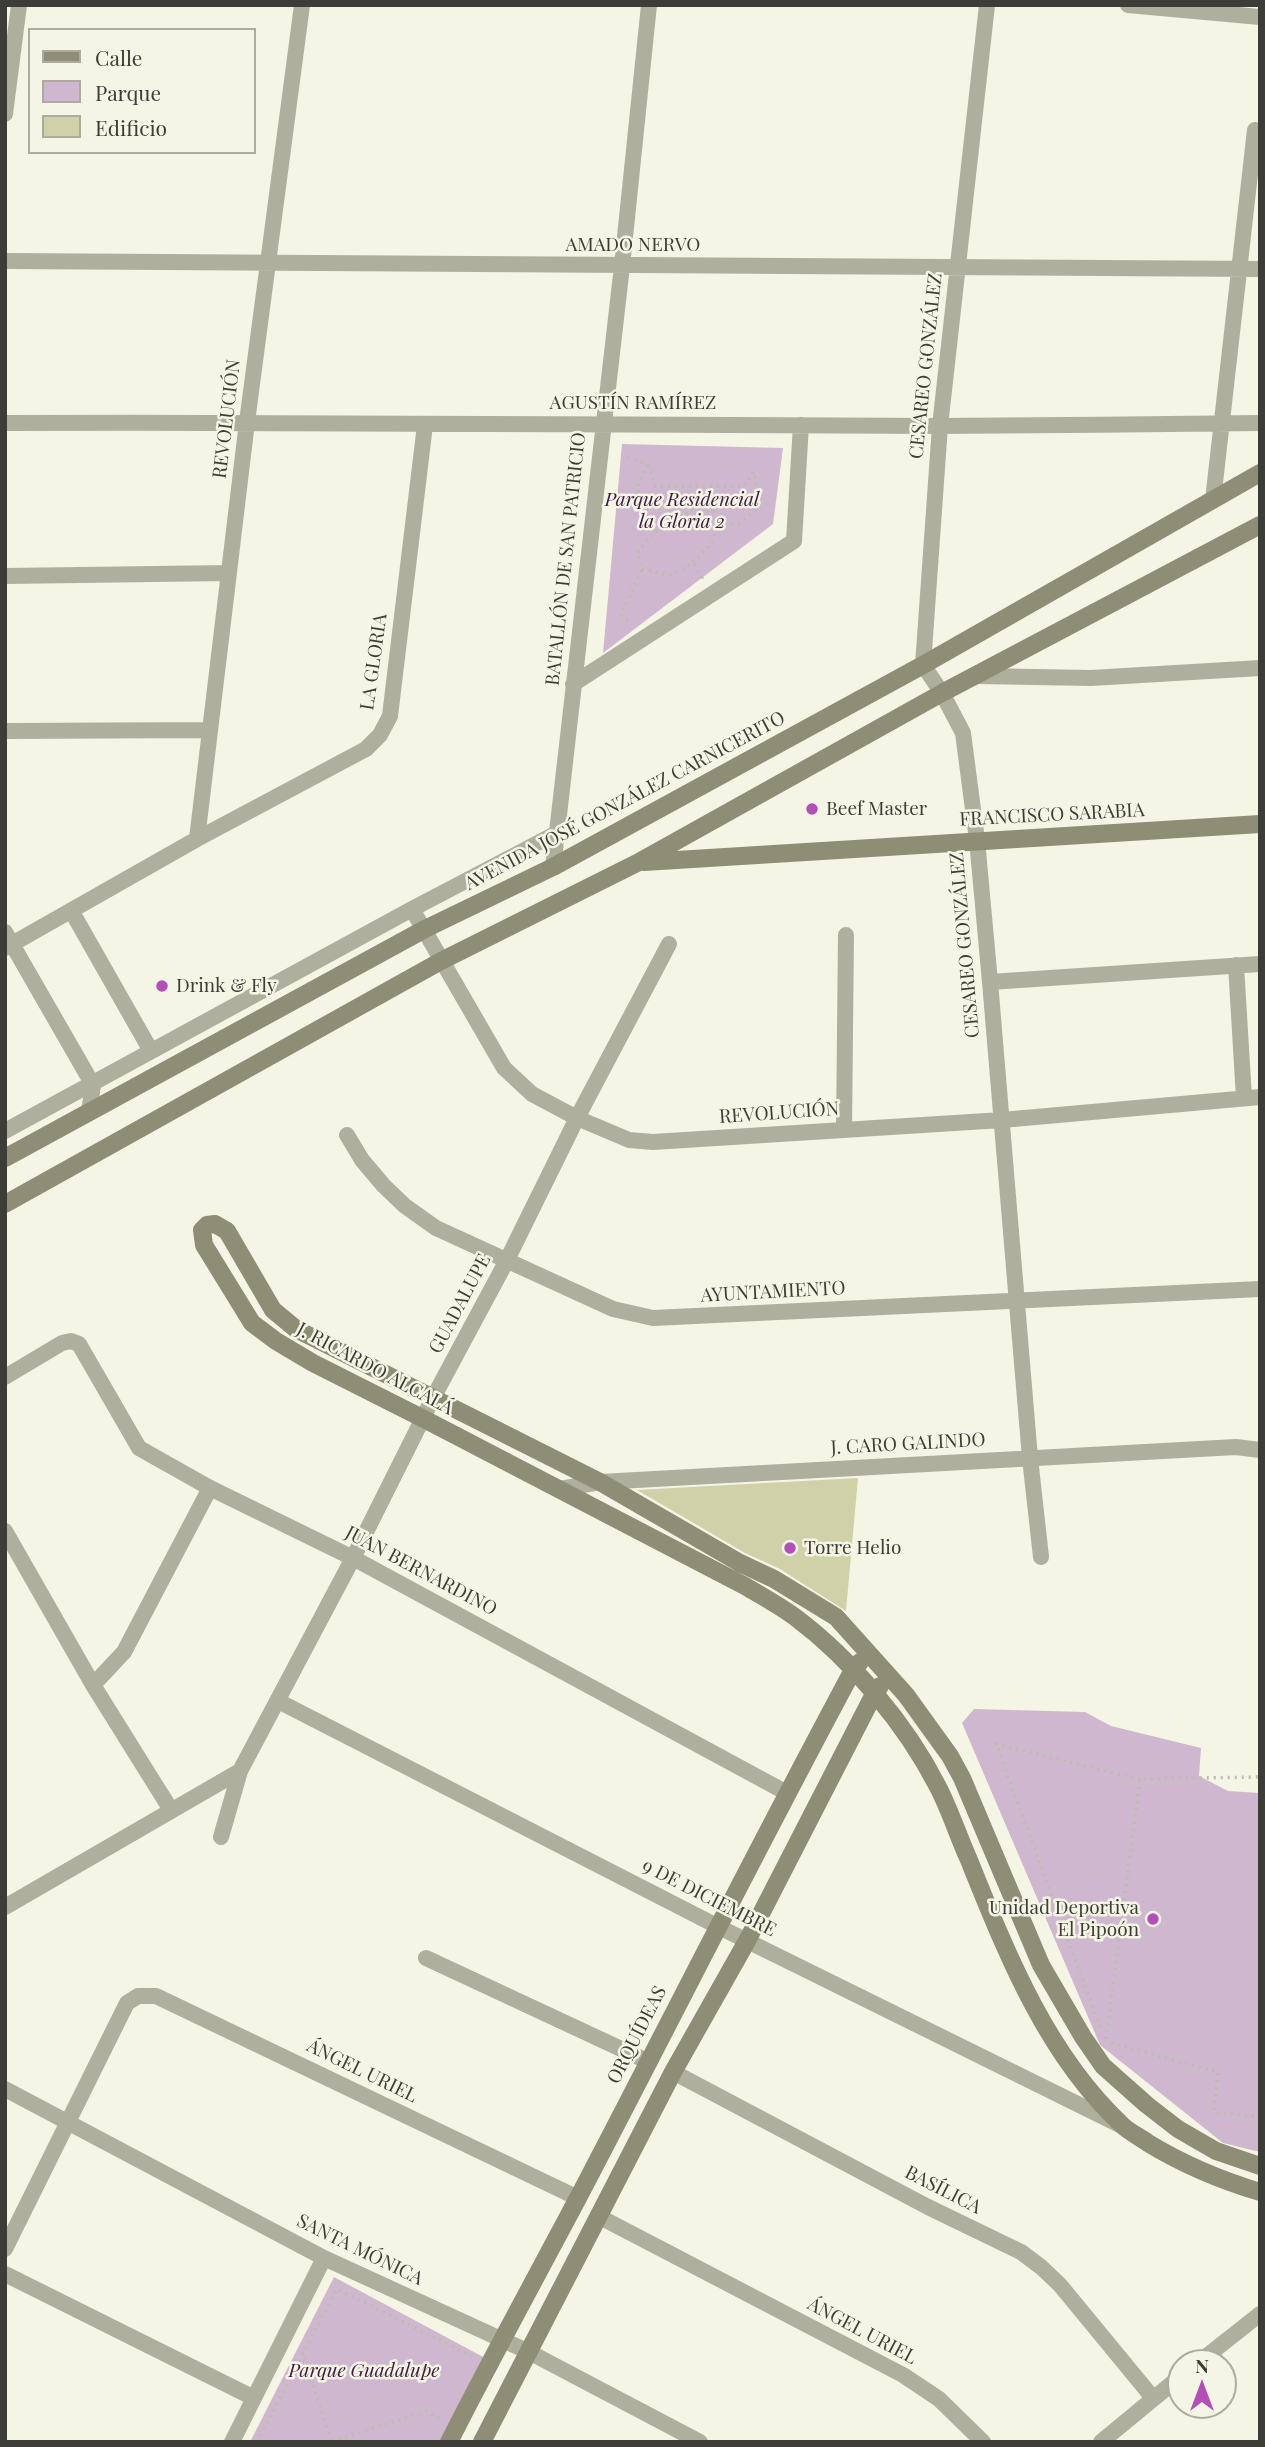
<!DOCTYPE html>
<html>
<head>
<meta charset="utf-8">
<style>
	body { margin:0 }
	#map { position:relative; width:1265px; height:2447px; overflow:hidden; background:#f5f5e5; font-family:"Playfair Display",serif }
	canvas { display:block }
	.frame { position:absolute; inset:0; border:7px solid #3d3d37; pointer-events:none }
	.legend { position:absolute; left:28px; top:28px; width:228px; height:126px; box-sizing:border-box; background:#f5f5e5; border:2px solid #abab9f; margin:0; padding:9px 12px; list-style:none; font-size:21px; color:#3d3d37 }
	.legend li { display:flex; align-items:center; gap:14px; height:35px }
	.legend b { width:35px; border:2px solid #abab9f }
	.north { position:absolute; left:1167px; top:2349px; width:70px; height:70px; box-sizing:border-box; background:#f5f5e5; border:2px solid #abab9f; border-radius:50%; rotate:0deg; font-size:19px; font-weight:700; line-height:28px; text-align:center; color:#3d3d37 }
	.north::after { content:''; display:block; margin:auto; width:24px; height:32px; background:#b250b8; clip-path:polygon(50% 0,100% 100%,50% 72%,0 100%) }
</style>
</head>
<body>
<div id="map">
<canvas width="1265" height="2447"></canvas>
<div class="frame"></div>
<ul class="legend">
<li><b style="height:9px;background:#8d8e75"></b>Calle</li>
<li><b style="height:19px;background:#cfb8cf"></b>Parque</li>
<li><b style="height:19px;background:#d0d1a9"></b>Edificio</li>
</ul>
<div class="north">N</div>
</div>
<script>
const c = document.querySelector('canvas').getContext('2d');
c.lineJoin = 'round';
function paint(path, color) { c.fillStyle = color; c.fill(path, 'evenodd'); }
function stroke(path, color, width, dash) { c.strokeStyle = color; c.lineWidth = width; c.lineCap = dash ? 'butt' : 'round'; c.setLineDash(dash || []); c.stroke(path); }
function drawText(font, color, halo, rows, align = 'center') {
  c.font = font + ' "Playfair Display",serif'; c.lineWidth = 5; c.setLineDash([]); c.textBaseline = 'middle'; c.strokeStyle = halo; c.fillStyle = color; for (const [text, x, y, turn = 0] of rows) {
    c.save(); c.translate(x, y); c.rotate((+turn || 0) * Math.PI / 180); c.textAlign = isNaN(turn) ? turn : align; if (halo) c.strokeText(text, 0, 0); c.fillText(text, 0, 0); c.restore();
  }
}
const green = new Path2D(`
	M622 444 783 448 773 524 603 653Z
	M974 1709 1085 1712 1111 1726 1201 1748 1199 1776 1228 1791 1260 1793V2152L1223 2143 1100 2045 962 1723Z
	M334 2277 487 2359 445 2442H250Z`);
const building = new Path2D(`
	M858 1478 846 1611 780 1569 745 1553 637 1490Z`);
const path = new Path2D(`
	M628 456 647 464 637 488 655 532 637 553 642 569 621 615 632 624
	M648 465 655 486H744L754 472 759 508 738 524H717L714 512 693 510 655 532
	M693 563 712 543 717 524
	M642 569 669 575 693 563 702 578 699 580
	M1100 2027 996 1744 1140 1779
	M1106 2039 1140 1779 1260 1777
	M1111 2043 1218 2072 1214 2112 1260 2117
	M302 2352 332 2442
	M257 2442 337 2289 474 2357
	M332 2442 426 2411 441 2419`);
const street = new Path2D(`
	M987 5 940 426 923 665 942 693 963 733 977 840 990 982 1030 1458 1041 1557
	M1128 5 1260 17
	M5 114 19 5
	M5 261 1260 269
	M5 423C316 422 627 425 938 426 1045 426 1153 424 1260 423
	M1213 500 1255 130
	M5 576 229 573
	M977 676 1091 678 1260 668
	M573 684 794 541 801 425
	M5 731 209 730
	M197 839 247 422 302 5
	M553 867 622 266 649 5
	M412 909 504 1068 532 1094 577 1118 629 1140 653 1142 1002 1120 1260 1097
	M72 912 151 1051
	M5 932 93 1085 89 1112
	M5 948 197 839 366 749 380 735 390 716 425 425
	M1236 965 1244 1098
	M990 982 1260 964
	M844 1130 846 935
	M5 1131 412 909 557 833
	M347 1135 362 1160 384 1186 405 1206 436 1228 613 1309 653 1318 1260 1289
	M5 1377 62 1343 71 1341 79 1344 139 1448 210 1488 353 1558 787 1793
	M560 1489 600 1482 1236 1447 1260 1450
	M5 1531 93 1685 171 1810
	M93 1685 124 1652 210 1488
	M278 1701 717 1926 1120 2125
	M221 1837 240 1771 353 1558 433 1398 506 1262 577 1118 669 944
	M5 1907 240 1771
	M426 1958 647 2061
	M673 2072 928 2207 1021 2252 1041 2267 1060 2285 1153 2398
	M5 2089 324 2258 529 2352 700 2442
	M598 2216 903 2375 939 2399 983 2442
	M5 2249 127 2003 138 1996H156L578 2198
	M5 2274 254 2398
	M1198 2363 1260 2314
	M232 2442 324 2258
	M1101 2442 1181 2376`);
const secondary = new Path2D(`
	M644 862 1260 824
	M5 1158 425 929 553 867 923 665 1260 473
	M5 1204 441 961 637 863 942 693 1260 525
	M1260 2166 1216 2151 1178 2129 1147 2105 1103 2066 1083 2037 1041 1965 962 1778 950 1756 906 1695 836 1617 774 1579 740 1563 600 1482 296 1329 273 1310 227 1231 215 1224 207 1225 202 1230 204 1245 252 1323 276 1341 313 1363 424 1419 745 1586C762 1596 780 1606 795 1617 851 1659 906 1724 938 1787 950 1810 958 1836 969 1860 1007 1954 1046 2054 1122 2125 1129 2132 1140 2137 1148 2143 1184 2165 1220 2180 1260 2192
	M449 2442C491 2359 535 2279 578 2198 670 2022 759 1845 853 1670L860 1662
	M482 2442 673 2072 747 1941 874 1694 880 1686`);
const markers = [
	[812,809,7,"#b250b8"],
	[162,986,7,"#b250b8"],
	[790,1548,7,"#b250b8"],
	[1153,1919,7,"#b250b8"]
];
const streetNames = [
	["AMADO NERVO",633,245],
	["CESAREO GONZÁLEZ",926,366,-84],
	["AGUSTÍN RAMÍREZ",633,403],
	["REVOLUCIÓN",227,419,-83],
	["BATALLÓN DE SAN PATRICIO",566,559,-84],
	["LA GLORIA",374,662,-82],
	["AVENIDA JOSÉ GONZÁLEZ CARNICERITO",625,801,-28],
	["FRANCISCO SARABIA",1052,815,-3],
	["CESAREO GONZÁLEZ",965,945,-95],
	["REVOLUCIÓN",779,1113,-4],
	["AYUNTAMIENTO",773,1292,-3],
	["GUADALUPE",460,1304,-62],
	["J. RICARDO ALCALÁ",375,1369,28],
	["J. CARO GALINDO",908,1444,-3],
	["JUAN BERNARDINO",421,1571,28],
	["9 DE DICIEMBRE",709,1898,27],
	["ORQUÍDEAS",637,2035,-63],
	["ÁNGEL URIEL",362,2071,26],
	["BASÍLICA",943,2190,27],
	["SANTA MÓNICA",360,2250,26],
	["ÁNGEL URIEL",862,2331,28]
];
const parkNames = [
	["Parque Residencial",682,500],
	["la Gloria 2",682,522],
	["Parque Guadalupe",364,2371]
];
const poiNames = [
	["Beef Master",826,809],
	["Drink & Fly",176,986],
	["Torre Helio",804,1548],
	["Unidad Deportiva",1139,1908,"right"],
	["El Pipoón",1139,1930,"right"]
];
paint(green, '#cfb8cf');
paint(building, '#d0d1a9');
stroke(path, '#bcbcaf', 3.5, [2, 5]);
stroke(street, '#afaf9e', 16);
stroke(secondary, '#8d8e75', 18);
for (const [x, y, r, color] of markers) { const dot = new Path2D(); dot.arc(x, y, r, 0, 2 * Math.PI); c.fillStyle = color; c.fill(dot); stroke(dot, '#f5f5e5', 2.5); }
drawText('19px', '#3d3d37', '#f5f5e5', streetNames);
drawText('italic 19px', '#3f1a41', '#f5f5e5', parkNames);
drawText('19px', '#3d3d37', '#f5f5e5', poiNames, 'left');
</script>
</body>
</html>
